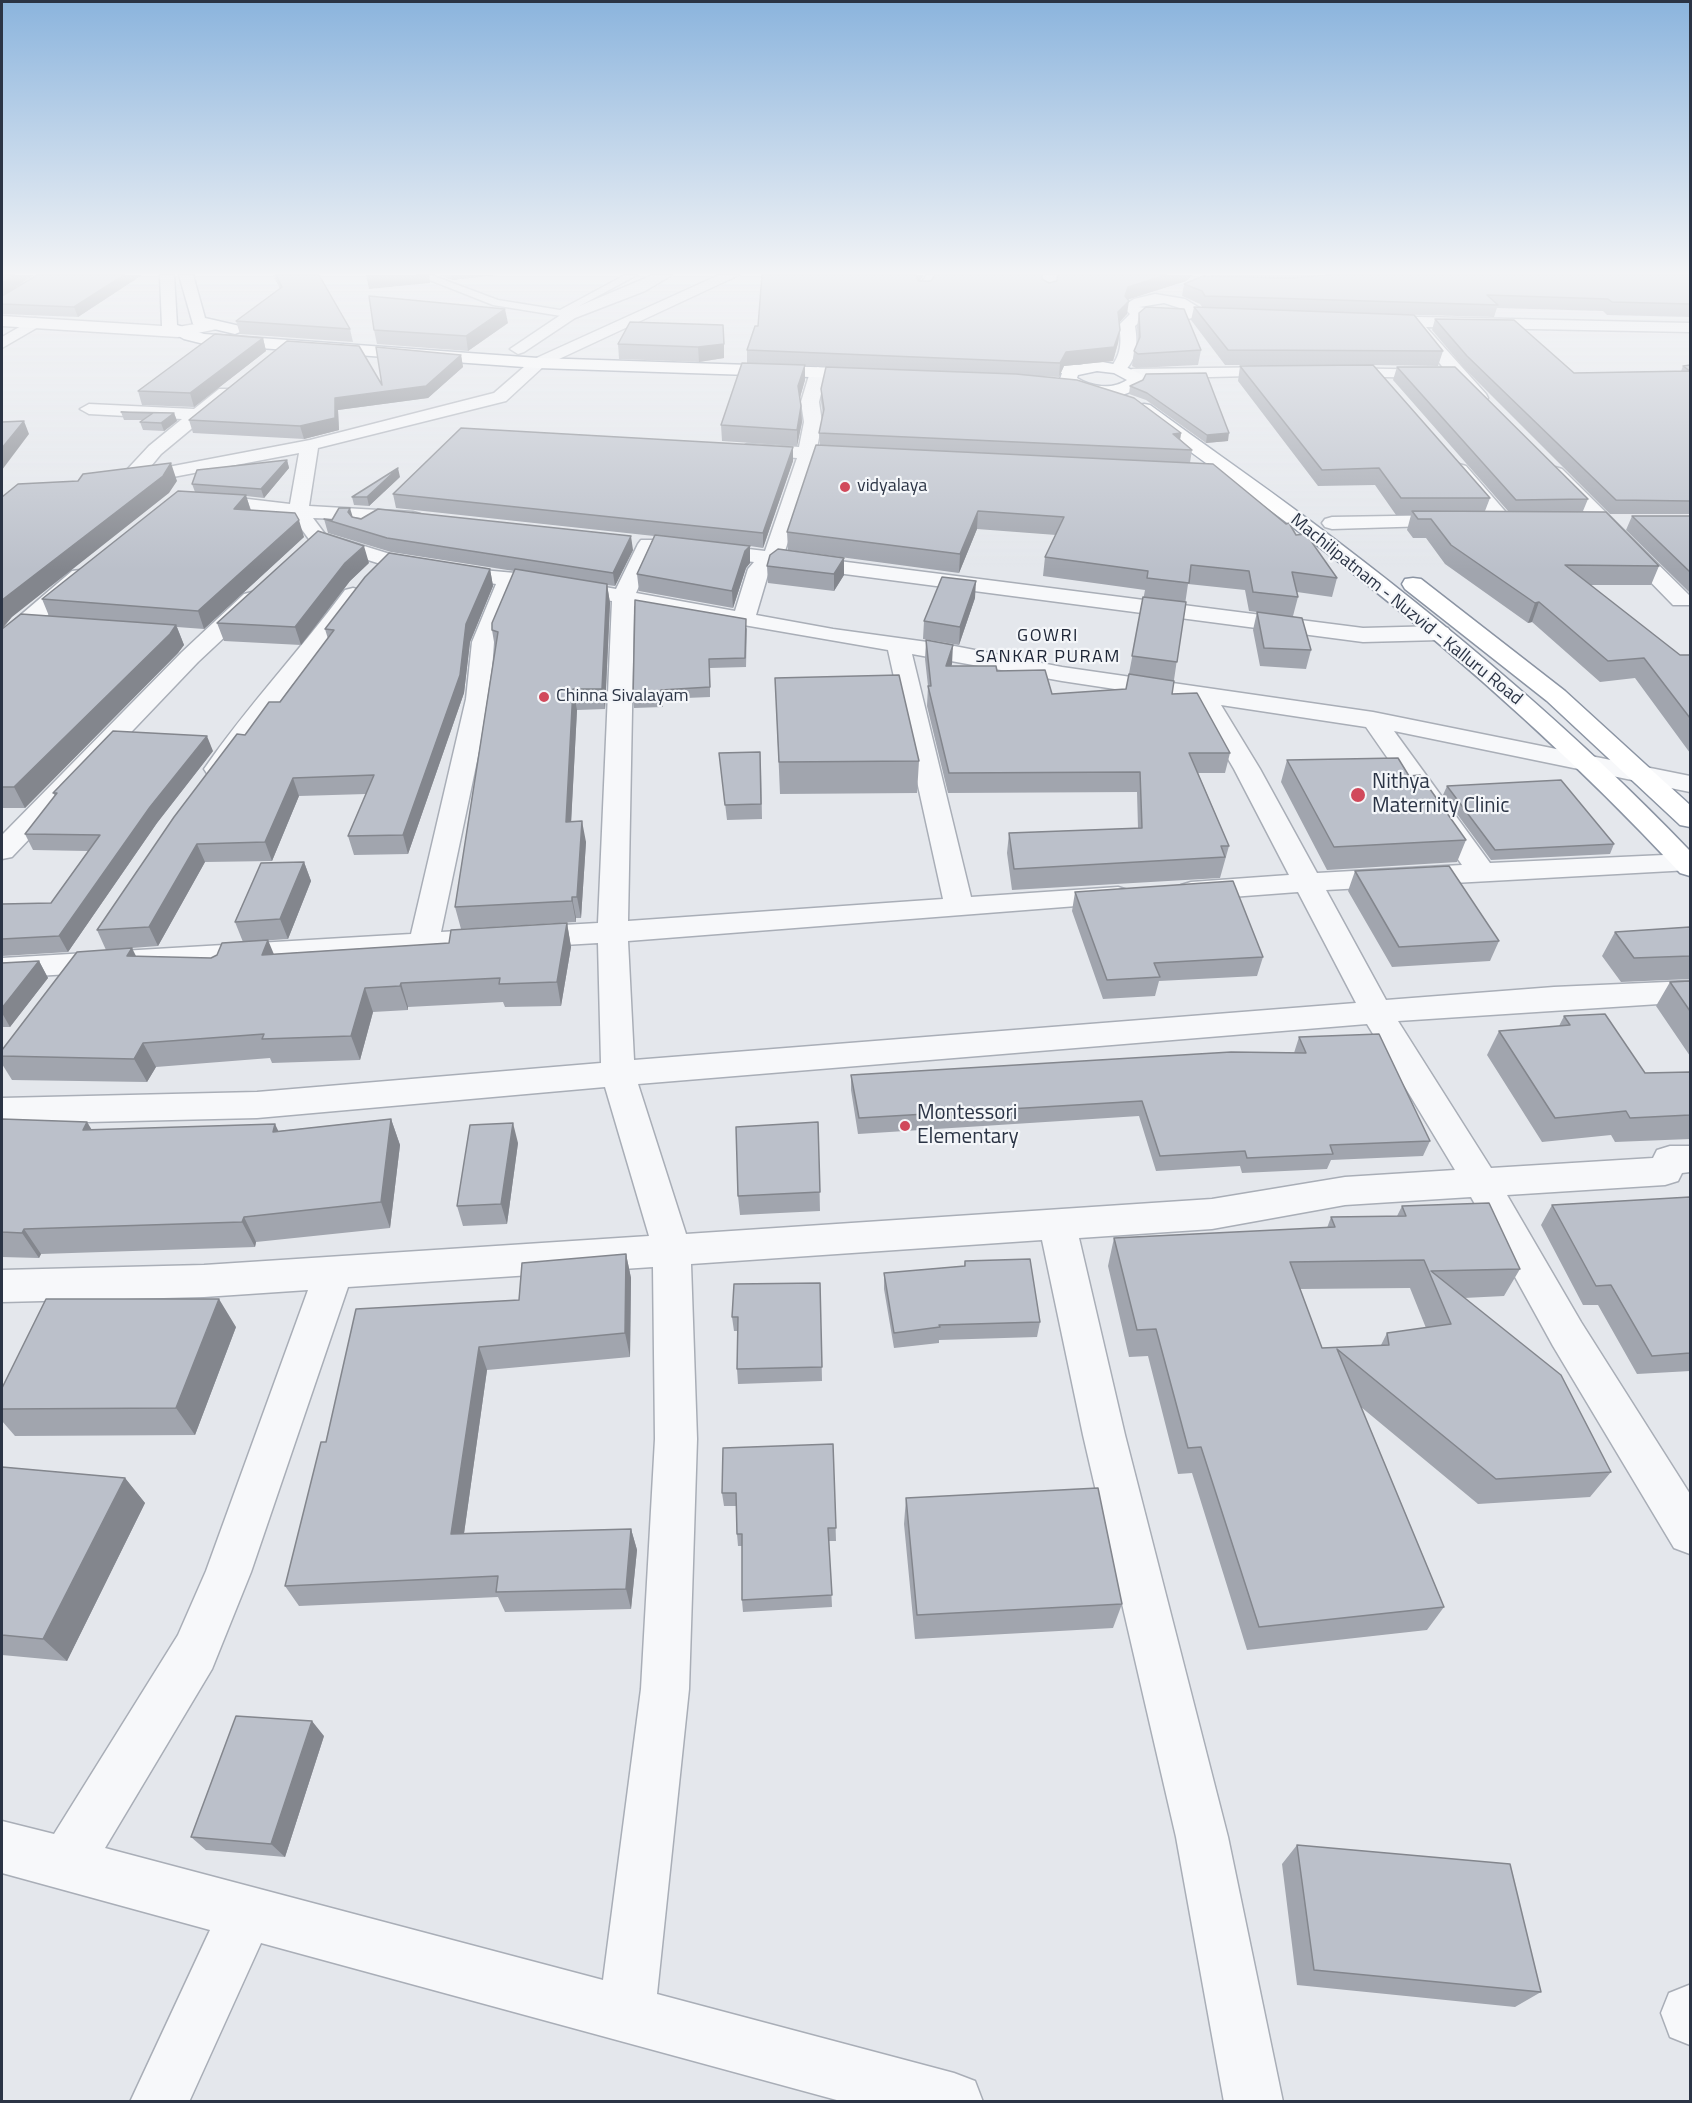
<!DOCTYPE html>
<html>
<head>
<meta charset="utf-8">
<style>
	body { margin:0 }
	#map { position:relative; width:1692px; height:2103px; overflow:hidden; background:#e4e7ec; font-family:"Titillium Web",sans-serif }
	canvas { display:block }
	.frame { position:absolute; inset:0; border:3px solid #2b3445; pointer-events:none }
</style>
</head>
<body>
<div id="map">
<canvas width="1692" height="2103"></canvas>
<div class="frame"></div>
</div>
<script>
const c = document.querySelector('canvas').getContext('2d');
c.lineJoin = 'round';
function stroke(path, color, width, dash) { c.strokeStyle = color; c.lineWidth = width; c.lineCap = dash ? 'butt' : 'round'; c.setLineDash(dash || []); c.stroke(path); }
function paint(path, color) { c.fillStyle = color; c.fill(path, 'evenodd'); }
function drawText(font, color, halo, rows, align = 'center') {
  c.font = font + ' "Titillium Web",sans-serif'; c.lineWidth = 4.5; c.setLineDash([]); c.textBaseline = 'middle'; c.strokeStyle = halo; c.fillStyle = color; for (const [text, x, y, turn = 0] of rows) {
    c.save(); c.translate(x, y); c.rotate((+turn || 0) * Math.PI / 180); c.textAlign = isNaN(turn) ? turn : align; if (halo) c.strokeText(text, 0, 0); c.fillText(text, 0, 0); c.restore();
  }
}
const lane = new Path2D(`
	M417 275H431L498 300 560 310 625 275H637L561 316 493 305Z`);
const street = new Path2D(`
	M653 275H672L645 291 575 318 524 352 518 354 510 349 565 312Z
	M719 275H739L544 366 506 401 318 448 309 506 413 512 420 514 423 518 420 522 313 518 325 534 390 554 482 570 537 575 616 589 638 544 641 540H655L658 544 636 593 735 611 748 569 754 562 706 556 699 554 696 550 699 546 706 544 765 551 797 458 747 454 738 449 747 444 799 447 804 422 801 402 810 372 818 367 826 372 819 402 822 422 817 448 857 450 866 456 857 462 815 459 784 554 1363 628 1440 626 1448 628 1451 633 1448 638 1440 640 1363 642 776 565 769 571 756 615 833 629 949 645 1062 667 1373 712 1690 776V792L1394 731 1490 863 1686 854 1690 856V870L1326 890 1386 1000 1554 987 1690 981V1002L1398 1021 1491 1168 1653 1158 1657 1150 1670 1146H1690V1172L1682 1173 1678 1181 1665 1185 1507 1195 1581 1322 1690 1494V1554L1674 1548 1553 1346 1471 1197 1345 1205 1212 1229 1079 1238 1125 1435 1228 1837 1283 2102H1224L1176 1837 1083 1435 1042 1240 691 1264 697 1439 689 1689 657 1994 954 2073 975 2081 983 2102H844L261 1943 189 2102H130L210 1930 2 1873V1821L54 1834 178 1635 206 1571 308 1290 204 1297 2 1302V1270L204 1265 649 1236 605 1087 257 1118 2 1124V1098L257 1092 601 1063 598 943 2 978V958L411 934 466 699 472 642 496 584 387 566 311 542 292 516 205 506 195 500 205 494 290 504 299 453 131 485 122 483 120 479 122 475 149 446 182 419 89 414 80 409 89 404 194 409 219 389H231L233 393 231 397 210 414 208 419 202 420 161 454 147 471 310 440 494 393 532 360ZM517 586 612 601 598 923 441 932 490 699 494 642ZM634 606 888 650 943 899 628 921ZM912 654 1062 681 1194 701 1234 769 1289 875 1191 882 1181 885 1176 891 1181 897 1191 900 1298 892 1356 1003 634 1060 628 941 1128 902 1133 896 1128 890 1118 887 971 897ZM1221 705 1366 727 1462 865 1317 873 1260 769ZM1367 1024 1455 1170 1345 1177 1212 1199 686 1234 638 1084ZM653 1267 655 1439 641 1689 603 1980 105 1848 212 1669 251 1572 348 1287Z
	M927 275H942L929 292H919L917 289Z
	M1043 275H1057L1054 292 1049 293 1042 289Z
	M1374 316 1690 323V332L1426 327 1486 394 1488 398 1486 402H1474L1445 371V376L1439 378 1328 376 1326 373 1334 368 1445 370 1410 326 1369 324 1366 321Z
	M35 318 40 320 43 323 40 326 2 348V337Z
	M1283 367 1289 369 1291 372 1289 375 1132 379 1124 374 1132 369Z
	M1459 464 1466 466 1510 517 1513 521 1510 525H1496L1452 474 1450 470Z
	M1555 467 1562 469 1689 595V605H1673L1548 477 1546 473 1548 469Z
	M1455 515 1462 517 1465 521 1462 525 1332 529 1325 527 1322 523 1325 519 1332 517Z
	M80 570 88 571 91 576 88 581 10 647 2 649V631L72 571Z
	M353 588 361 590 364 595 323 652 292 685 226 775 217 777 208 775 204 769C247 706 300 651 345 590Z
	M252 592 260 594 263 599 260 604 198 662 12 857 2 859V835L182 652 244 594Z
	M1689 1985H1690V2045L1670 2037 1661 2013 1669 1993Z`);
const secondary = new Path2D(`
	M2 316 178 327 212 321 220 326 217 329 178 337 2 326Z`);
const primary = new Path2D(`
	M1155 294 1185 299 1201 309 1196 317 1176 322 1143 319 1135 326C1138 345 1137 358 1124 372H1112L1110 369C1121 354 1122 344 1119 325L1130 314 1125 309V305L1134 299ZM1164 303 1186 310 1176 313 1139 307Z`);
const highway = new Path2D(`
	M160 275H174L177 325 204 334 538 358 871 369 879 374 871 379 538 368 204 344 184 339 162 327Z
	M179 275H193L205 318 240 326 243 329 240 332 235 334 193 324Z
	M1097 361 1124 366 1142 375 1143 382C1127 404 1076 400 1060 379L1062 373 1017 372 1009 367 1017 362 1079 365ZM1097 371 1114 373 1127 380C1112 390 1091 387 1077 378L1078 375Z
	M1144 404 1150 405C1203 444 1257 481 1309 520 1444 621 1573 729 1690 851V876L1680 873C1577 762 1464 661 1345 567 1277 514 1207 464 1138 413L1135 409 1138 405Z
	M1413 578 1421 579 1565 691 1690 805V827L1680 825 1547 701 1405 589 1402 584 1405 579Z`);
const wall = new Path2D(`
	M37 275H142L78 317 2 314V317V296Z
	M273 275H319L350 329 353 342 240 334 236 321 280 289Z
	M439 275H497L452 280Z
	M1213 275H1690V317L1607 315 1603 311 1497 308 1494 317 1386 314 1443 351 1438 366 1373 365 1490 498 1485 511H1508L1393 380 1397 367 1588 499 1583 511 1659 566 1651 585H1590L1680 655H1690V753L1635 678 1600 682 1532 622 1528 623 1445 564 1426 538H1413L1407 530 1411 515H1396L1375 485 1318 486 1238 381 1240 366 1361 365H1225L1191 320 1194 307H1202L1200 304 1182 296 1184 284Z
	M1042 279 1049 283 1186 281 1127 300V314L1119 322 1120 330 1118 343 1113 361 1064 366 1059 377 1033 376 1181 433 1180 439 1192 450 1190 463 1296 535 1337 578 1332 597 1297 592 1298 597 1293 616 1311 650 1306 669 1260 666 1253 630 1257 612 1249 611 1245 590 1188 584 1174 680 1172 694 1230 753 1225 773H1198L1229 846 1220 878 1012 890 1007 853 1009 833 1138 828 1137 792 948 793 927 706 928 686 925 659 926 640 952 664 951 666 997 671 1052 694 1126 689 1145 590 1043 576 1045 557 1056 535 977 529 959 573 788 550 787 532 820 445 819 433 823 414 821 402V389L903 370 805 366V380L800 397 802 422 797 446 722 441 721 425 747 363V350L758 326 920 281Z
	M1139 313 1201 350 1198 365 1136 368 1132 366 1134 351 1138 342 1137 327Z
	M1435 319 1574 373 1681 371 1683 366 1690 365V514H1610L1464 368 1432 330Z
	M508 323 468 351 377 344 374 330Z
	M723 325 724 358 699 362 619 359 618 344Z
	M263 338 266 351 194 407 142 405 138 391Z
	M461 355 463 367 428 398 338 410 339 430 304 439 193 433 189 420 382 385Z
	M1143 380 1228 441 1206 443 1146 400 1129 394 1130 386Z
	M121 412 174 413 177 421 164 431 143 430 140 422 143 420H124Z
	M793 447V461L763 548 750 546V563L746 568 733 608 639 591 637 574 654 536 396 508 393 494Z
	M287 460 289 468 264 498 246 496 251 510 304 537 204 629 177 627 184 645 178 653 25 808H2V629L49 616 42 599 195 492 192 484Z
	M400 477 369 506 354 505 352 497Z
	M1632 516H1690V593L1626 530Z
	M353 517 633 550 615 586 607 585 610 603 605 709 577 710 571 822 586 842 581 918H576V922L461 929 455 907 495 648 492 630 514 571 391 552 328 533 324 519 332 520Z
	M844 558V575L834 591 768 583 767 566Z
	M369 563 350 581 301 645 224 641 217 623Z
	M490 569 493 586 470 642 464 693 408 854 354 855 348 836 366 794 299 796 272 861 205 862 158 946 106 950 97 930 245 735 280 702 328 639 325 629Z
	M975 598 959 645 923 639 924 621Z
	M747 628 746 667 710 668V697L662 699 663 707 634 708 633 699Z
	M775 678 919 761 917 793 780 794Z
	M213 751 157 823 68 952 2 956V904L51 903 88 851 33 850 25 834 55 796 53 793Z
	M719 753 761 767 762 819 727 820Z
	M1287 760 1409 776 1466 840 1457 862 1327 870 1281 782Z
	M1447 786 1614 844 1610 854 1491 860 1443 795Z
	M304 862 311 881 288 939 243 942 235 922Z
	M1355 871 1499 941 1490 961 1392 967 1348 891Z
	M1075 892 1263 957 1257 976 1159 981 1155 996 1103 999 1072 911Z
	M567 923 571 947 561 1006 505 1007 503 1002 408 1007V1010L373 1012 360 1060 272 1063 270 1058 156 1067 147 1082 12 1080 2 1064V1050L136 957 211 958 217 955 274 954 449 943Z
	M1690 927V979L1621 982 1602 956 1615 932Z
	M39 961 48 978 10 1027H2V963Z
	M1690 981V1056L1656 1006 1670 982Z
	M1564 1016 1645 1073 1690 1072V1139L1615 1142 1611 1135 1542 1142 1487 1055 1499 1031 1559 1026Z
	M1299 1037 1430 1141 1423 1156 1331 1160 1327 1169 1242 1173 1240 1166 1156 1171 1139 1116 858 1134 851 1090V1075L1294 1053Z
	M2 1119 87 1122 92 1130 279 1131 391 1119 400 1145 390 1228 256 1242 255 1247 41 1254 39 1258 2 1257Z
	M818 1122 820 1211 740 1215 738 1196Z
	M518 1143 507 1224 463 1226 457 1206Z
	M1690 1197V1371L1637 1374 1598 1305H1583L1541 1225 1552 1205Z
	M1402 1206 1520 1269 1504 1296 1464 1298 1611 1472 1590 1497 1478 1504 1361 1407 1444 1607 1427 1630 1247 1650 1192 1473 1178 1474 1148 1356 1129 1357 1108 1266 1114 1238 1327 1228 1331 1217 1397 1216ZM1410 1288 1426 1328 1387 1333 1381 1345 1322 1348 1300 1289Z
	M626 1254 631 1278 630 1357 487 1370 464 1533 631 1529 637 1550 631 1609 505 1612 498 1597 299 1606 285 1586 326 1442 519 1300Z
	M965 1261 1040 1322 1037 1337 939 1340V1343L894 1348 884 1289V1273L964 1266Z
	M820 1283 822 1381 738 1384 737 1369 738 1331H734L732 1317Z
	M236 1327 195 1435 15 1436 2 1421V1388Z
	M833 1444 836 1541H829L832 1607 743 1612 742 1600V1546H738L737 1534 736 1506H724L722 1493Z
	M2 1467 125 1478 145 1503 67 1661 2 1655Z
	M906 1498 1122 1604 1113 1628 915 1639 904 1524Z
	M324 1736 285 1857 206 1850 191 1837Z
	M1297 1845 1541 1992 1515 2007 1297 1985 1282 1864Z`);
const shadedWall = new Path2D(`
	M14 275H34L2 296V283Z
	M124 275H142L78 317 74 307Z
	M366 275H429L430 283 369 289Z
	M451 275H497L452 280Z
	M916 275H924L915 288Z
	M1166 275H1193L1186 281 1126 300 1129 301 1127 314 1117 325 1118 312 1128 287Z
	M505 309 508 323 468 351 466 336Z
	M1120 330 1118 343 1113 361 1064 366 1059 377 1060 363 1066 352Z
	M263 338 266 351 194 407 190 393Z
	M724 344V358L699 362 698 347Z
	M461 355 463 367 428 398 338 410 339 430 304 439 300 426 335 398 426 386Z
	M805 365V380L799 401 798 386Z
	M801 406 802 422 797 446V430Z
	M174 413 177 421 164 431 161 423Z
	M24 421 29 434 2 470V448Z
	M1181 433 1179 447 1173 434Z
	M1229 433 1228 441 1206 443 1207 435Z
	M793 447V461L763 548V533Z
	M287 460 289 468 264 498 261 489Z
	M171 463 177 481 169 493 12 617 2 629V600Z
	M398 468 400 477 369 506 367 497Z
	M246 495 251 512 234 509Z
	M350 508 354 521 348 512Z
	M978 511 977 529 959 573 960 554Z
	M299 520 304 537 204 629 198 611Z
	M631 536 633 550 615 586 613 573Z
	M364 546 369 563 350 581 301 645 295 627 345 563Z
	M750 546V563L746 568 733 608 732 591 745 551Z
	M844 558V575L834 591V574Z
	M490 569 493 586 470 642 464 693 408 854 403 835 466 624Z
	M976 581 975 598 959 645 960 627Z
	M607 584 610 603 605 709 602 689Z
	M1539 602 1532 622 1528 623 1535 603Z
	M176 625 184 645 178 653 25 808 14 787Z
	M953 645 952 664 945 685 946 666Z
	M573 689 577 710 570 843 566 822Z
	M207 736 213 751 157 823 68 952 59 936 150 807Z
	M293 778 299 796 272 861 265 842Z
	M582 821 586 842 581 918 577 897Z
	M197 844 205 862 158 946 149 927Z
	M304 862 311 881 288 939 280 919Z
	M572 897 576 918V922L572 901Z
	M567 923 571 947 561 1006 557 982Z
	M268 940 278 964 262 955Z
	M132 948 144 972 127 956Z
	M39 961 48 978 10 1027 2 1013V1008Z
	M401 983 408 1007V1010L400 986Z
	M365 988 373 1012 360 1060 351 1036Z
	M143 1043 156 1067 147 1082 134 1059Z
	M391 1119 400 1145 390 1228 381 1202Z
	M87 1122 102 1148 83 1130Z
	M513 1123 518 1143 507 1224 501 1204Z
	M275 1124 287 1149 273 1132Z
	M244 1217 256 1242 255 1247 242 1222Z
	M24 1229 41 1254 39 1258 22 1233Z
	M626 1254 631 1278 630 1357 625 1333Z
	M219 1299 236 1327 195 1435 176 1408Z
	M479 1347 487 1370 461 1555 451 1534Z
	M125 1478 145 1503 67 1661 43 1639Z
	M631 1529 637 1550 631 1609 626 1589Z
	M312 1721 324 1736 285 1857 271 1844Z`);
const building = new Path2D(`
	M2 275H14L2 283Z
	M37 275H124L74 307 2 304V296Z
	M276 275H319L350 329 236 321 282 287Z
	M762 275H916L918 281H931L935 275H1042V279L1049 283 1057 281 1058 275H1166L1128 287 1125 296 1129 301 1118 312 1120 330 1114 347 1066 352 1060 363 747 350 755 326H758Z
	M1330 275H1690V304L1612 302 1608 299 1487 295 1498 305 1205 296 1202 291 1184 284 1203 276 1290 278Z
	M369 296 505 309 466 336 374 330Z
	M1146 307 1184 309 1201 350 1138 354 1134 351 1140 337 1139 313Z
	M1194 307 1414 315 1443 351 1228 350Z
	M1435 319 1514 320 1574 373 1690 371V501L1616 500 1467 356Z
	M630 322 723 325 724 344 698 347 618 344Z
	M215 334 263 338 190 393 138 391Z
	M287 341 359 346 382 385 376 347 461 355 426 386 335 398V418L300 426 189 420Z
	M742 363 805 365 798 386 801 406 797 430 721 425Z
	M1373 365 1490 498H1401L1379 468 1322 470 1240 366Z
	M1690 365V371L1683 366Z
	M826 367 1016 374 1077 380 1134 398 1181 433 1173 434 1192 450 819 433 824 409 821 389Z
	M1397 367H1455L1588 499 1516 500Z
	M1206 373 1229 433 1207 435 1147 393 1130 386 1143 380 1146 374Z
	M121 412 174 413 161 423 140 422 153 413Z
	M24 421 2 448V422Z
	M461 428 793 447 763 533 393 494Z
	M816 445 1213 464 1286 524 1289 523 1296 535 1306 534 1337 578 1292 572 1298 597 1253 592 1249 571 1191 565 1189 583 1147 578 1148 571 1045 557 1064 517 978 511 960 554 787 532Z
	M287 460 261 489 192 484 197 470Z
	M171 463 163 476 2 600V497L18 484 78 481 83 474Z
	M398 468 367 497H352Z
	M178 491 246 495 234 509 295 513 299 520 198 611 42 599Z
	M339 508H350L348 512 352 517 361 519 378 509 631 536 613 573 387 538 324 519 332 520Z
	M1412 511 1606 512 1659 566 1565 565 1680 655H1690V718L1644 658 1608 661 1539 602 1535 603 1451 545 1431 519H1418Z
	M1632 516H1690V572Z
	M318 531 364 546 345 563 295 627 217 623Z
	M655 535 750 546 745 551 732 591 637 574Z
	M778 549 844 558 834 574 767 566 770 555Z
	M389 553 490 569 466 624 460 675 403 835 348 836 374 775 293 778 265 842 197 844 149 927 97 930 174 817 237 734 245 735 269 702H280L334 630 325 629 365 577Z
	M515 569 607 584 602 689H573L566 822 582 821 577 897H572V901L455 907 498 632 492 630V623Z
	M942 577 976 581 960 627 924 621Z
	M1143 597 1186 602 1177 662 1132 656Z
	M635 600 746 619 745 658 709 659 710 687 661 690 662 697 633 699Z
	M1257 612 1302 618 1311 650 1264 648Z
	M21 614 176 625 170 634 14 787H2V629Z
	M926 640 953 645 946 666H996L997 671 1045 670 1052 694 1126 689 1129 674 1174 681 1172 694 1197 693 1230 753H1189L1229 846H1221L1225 857 1014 869 1009 833 1142 828 1140 772 949 773 928 686H931Z
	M899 675 919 761 779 762 775 678Z
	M113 731 207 736 150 807 59 936 2 939V904L51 903 100 835 25 834 57 793H53Z
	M760 752 761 804 725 805 719 753Z
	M1398 758 1409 776 1420 775 1466 840 1334 847 1287 760Z
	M1561 780 1614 844 1495 850 1447 786Z
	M304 862 280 919 235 922 261 863Z
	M1449 866 1499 941 1399 947 1355 871Z
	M1233 881 1263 957 1154 963 1160 977 1107 980 1075 892Z
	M567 923 557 982 499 984 500 978 401 983 400 986 365 988 351 1036 262 1039 264 1034 143 1043 134 1059 2 1056V1050L77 952 132 948 127 956 211 958 217 955 222 943 268 940 262 955 449 943 451 930Z
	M1690 927V956L1634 958 1615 932Z
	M39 961 2 1008V963Z
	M1690 981V1011L1670 982Z
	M1605 1014 1645 1073 1690 1072V1115L1630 1118 1626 1111 1555 1118 1499 1031 1570 1025 1564 1016Z
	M1379 1034 1430 1141 1330 1145 1333 1154 1247 1158 1245 1151 1160 1156 1142 1101 859 1118 851 1075 1231 1052 1306 1053 1299 1037Z
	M2 1119 87 1122 83 1130 275 1124 273 1132 391 1119 381 1202 244 1217 242 1222 24 1229 22 1233 2 1232Z
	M818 1122 820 1192 738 1196 736 1127Z
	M513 1123 501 1204 457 1206 470 1125Z
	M1690 1197V1353L1652 1356 1611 1285 1596 1286 1552 1205Z
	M1489 1203 1520 1269 1431 1271 1561 1375 1611 1472 1496 1479 1337 1349 1444 1607 1259 1627 1201 1447 1188 1448 1156 1329 1137 1330 1114 1238 1335 1227 1331 1217 1406 1216 1402 1206ZM1424 1260 1451 1324 1387 1333 1389 1345 1322 1348 1290 1262Z
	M626 1254 625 1333 479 1347 451 1534 631 1529 626 1589 496 1592 498 1576 285 1586 321 1442H326L356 1309 519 1300 522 1263Z
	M1030 1259 1040 1322 939 1325 940 1327 894 1333 884 1273 965 1266V1261Z
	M820 1283 822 1367 737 1369 738 1317H732L734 1284Z
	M46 1299H219L176 1408 2 1409V1388Z
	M833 1444 836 1528H828L832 1595 742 1600V1534H737L736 1493H722L723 1448Z
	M2 1467 125 1478 43 1639 2 1635Z
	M1098 1488 1122 1604 917 1615 906 1498Z
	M236 1716 312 1721 271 1844 191 1837Z
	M1297 1845 1510 1864 1541 1992 1314 1970Z`);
const markers = [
	[845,487,6,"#d1495b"],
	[544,697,6,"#d1495b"],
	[1358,795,8,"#d1495b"],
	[905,1126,6,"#d1495b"]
];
const farPoinames = [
	["vidyalaya",857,487],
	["Chinna Sivalayam",556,697]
];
const farStreetnames = [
	["Machilipatnam - Nuzvid - Kalluru Road",1406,610,39]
];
const farNeighbourhoodnames = [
	["GOWRI",1048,637],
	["SANKAR PURAM",1048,658]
];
const poiNames = [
	["Nithya",1372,783],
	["Maternity Clinic",1372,807],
	["Montessori",917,1114],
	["Elementary",917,1138]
];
stroke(lane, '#a9aeb7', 3);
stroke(street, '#a9aeb7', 3);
stroke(secondary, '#a9aeb7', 3);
stroke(primary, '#a3abb8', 3);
stroke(highway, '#8b94a3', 3);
paint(lane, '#f7f8fa');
paint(street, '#f7f8fa');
paint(secondary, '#fff');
paint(primary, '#fff');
paint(highway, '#fff');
paint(wall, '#a1a5ae');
paint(shadedWall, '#83868d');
paint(building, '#bbc0ca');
stroke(building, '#83868d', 1.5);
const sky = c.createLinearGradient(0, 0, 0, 570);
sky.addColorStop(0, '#8bb4dd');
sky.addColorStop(0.48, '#f3f4f6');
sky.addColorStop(1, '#f3f4f600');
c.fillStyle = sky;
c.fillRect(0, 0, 1692, 570);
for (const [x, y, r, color] of markers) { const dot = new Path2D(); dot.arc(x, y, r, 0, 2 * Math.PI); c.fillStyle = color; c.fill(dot); stroke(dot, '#f4f6f9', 2); }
drawText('18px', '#2b3445', '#f4f6f9', farPoinames, 'left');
drawText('18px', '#2b3445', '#f4f6f9', farStreetnames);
c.letterSpacing = '1.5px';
drawText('18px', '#1d2536', '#f4f6f9', farNeighbourhoodnames);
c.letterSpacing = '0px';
drawText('21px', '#2b3445', '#f4f6f9', poiNames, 'left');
</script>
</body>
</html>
